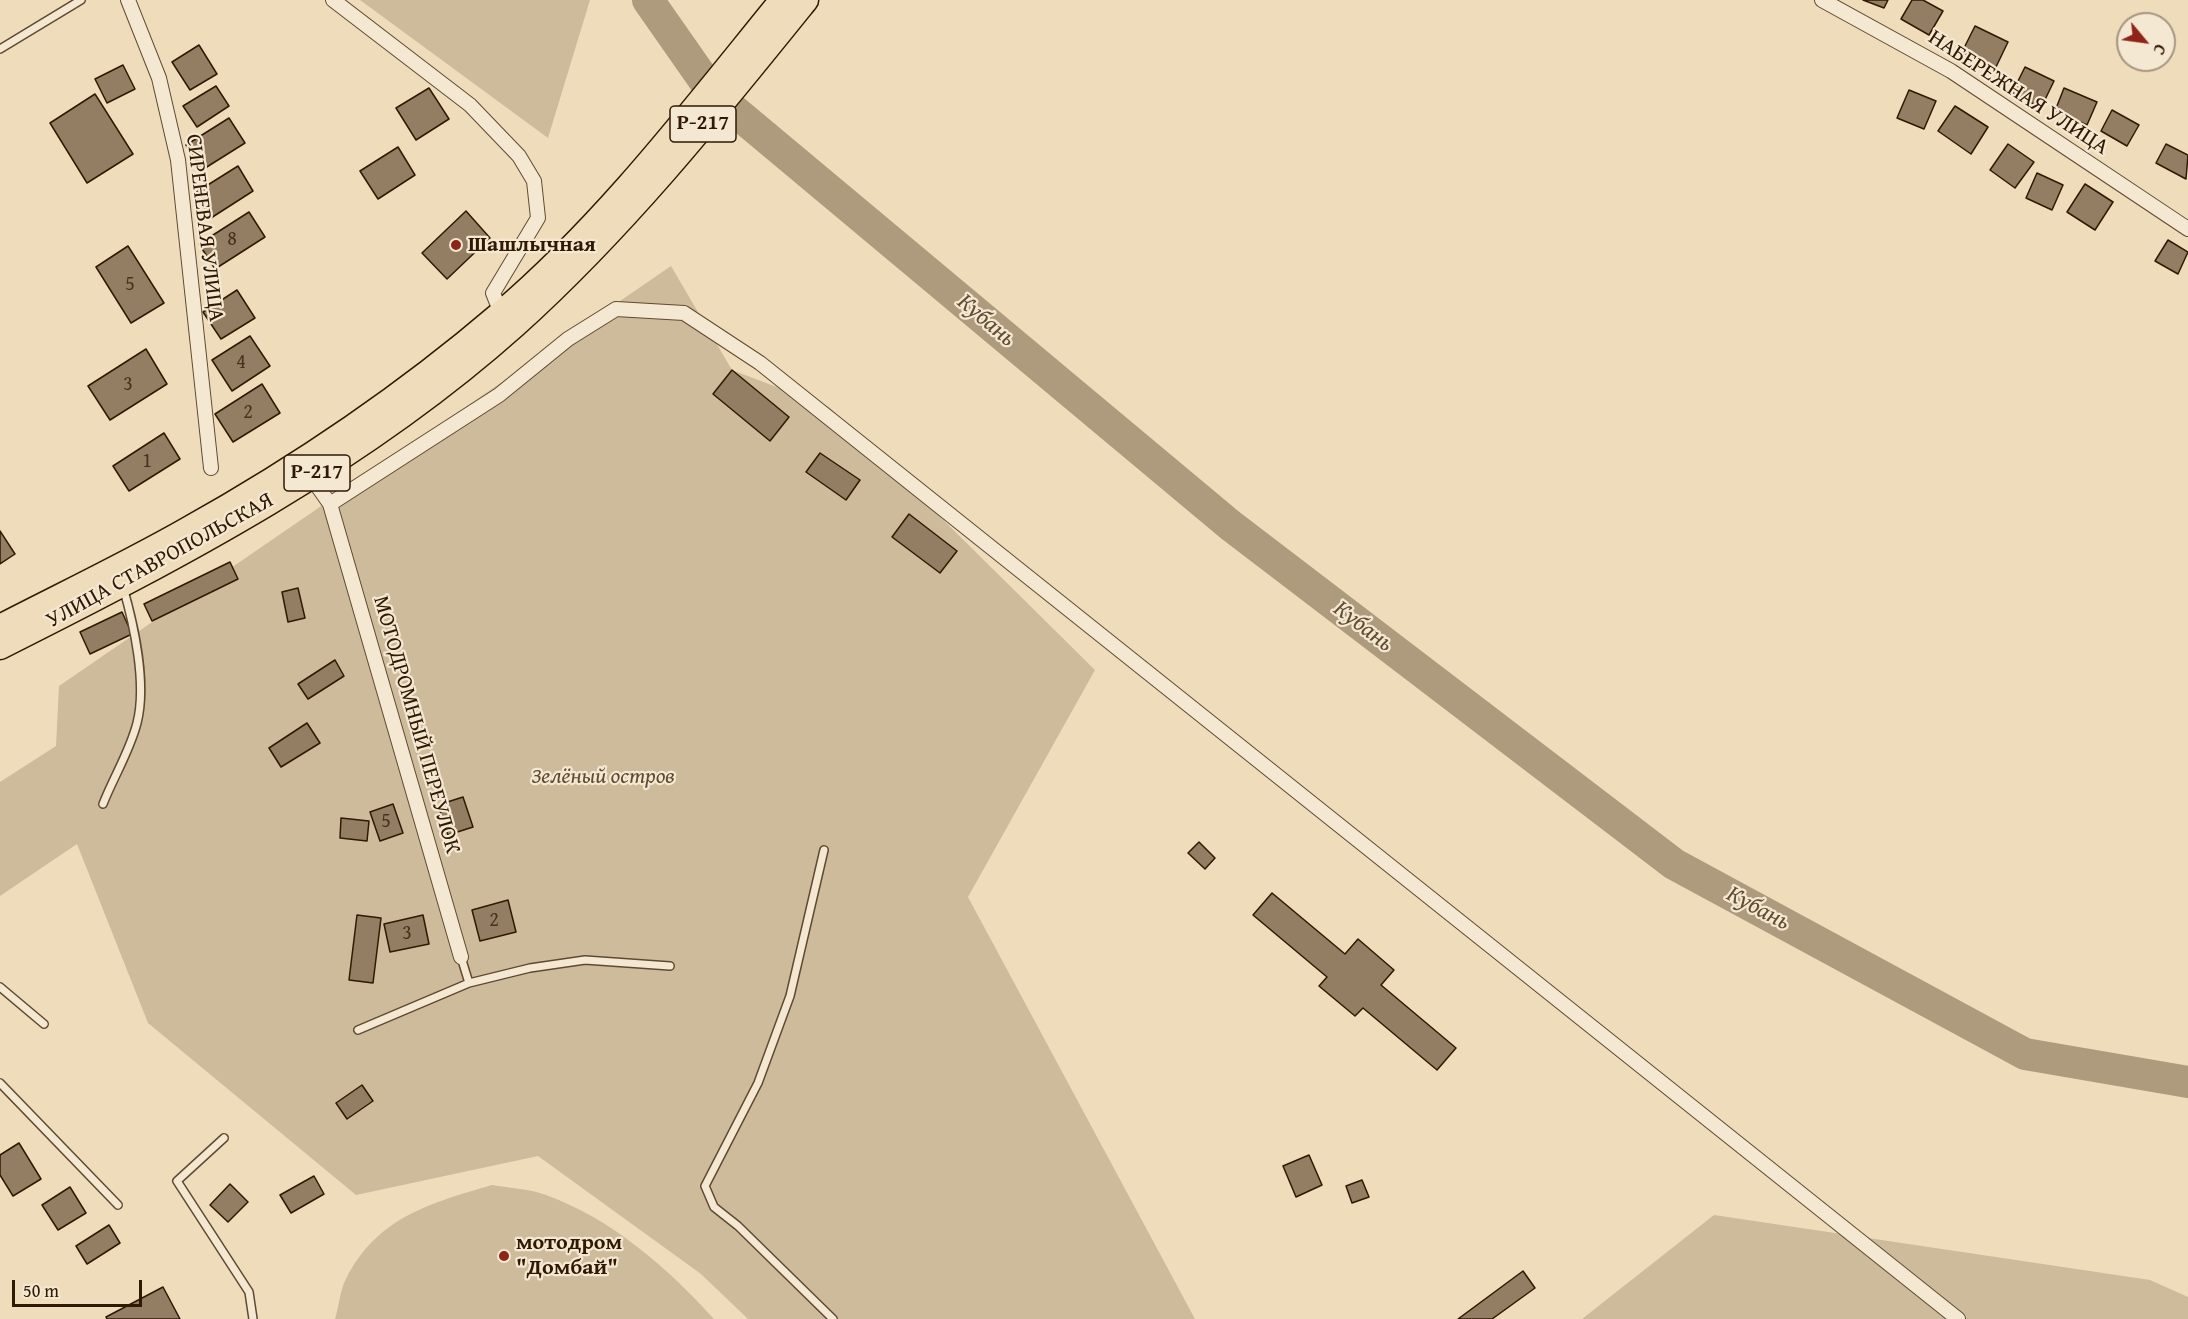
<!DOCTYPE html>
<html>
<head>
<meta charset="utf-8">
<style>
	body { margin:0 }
	#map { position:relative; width:2188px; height:1319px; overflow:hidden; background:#efdcbb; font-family:"Gentium Book Plus",serif }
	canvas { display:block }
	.north { position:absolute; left:2116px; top:12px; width:60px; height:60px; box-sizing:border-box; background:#f5e8d3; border:2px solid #a69580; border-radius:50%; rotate:119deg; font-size:16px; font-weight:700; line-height:24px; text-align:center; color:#2f1903 }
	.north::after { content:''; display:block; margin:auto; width:21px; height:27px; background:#8f2418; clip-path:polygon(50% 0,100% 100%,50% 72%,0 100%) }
	.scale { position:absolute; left:12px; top:1280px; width:130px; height:27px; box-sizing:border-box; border:3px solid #2f1903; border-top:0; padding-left:8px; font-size:18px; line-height:21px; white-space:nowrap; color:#2f1903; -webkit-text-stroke:4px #f5e8d3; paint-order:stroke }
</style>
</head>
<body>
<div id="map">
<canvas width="2188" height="1319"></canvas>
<div class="north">С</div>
<div class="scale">50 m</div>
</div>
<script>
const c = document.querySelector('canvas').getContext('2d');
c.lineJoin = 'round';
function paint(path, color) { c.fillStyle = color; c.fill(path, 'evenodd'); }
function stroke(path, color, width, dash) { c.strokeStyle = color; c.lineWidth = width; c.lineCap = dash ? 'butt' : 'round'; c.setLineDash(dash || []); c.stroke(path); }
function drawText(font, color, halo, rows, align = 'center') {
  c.font = font + ' "Gentium Book Plus",serif'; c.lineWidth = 4.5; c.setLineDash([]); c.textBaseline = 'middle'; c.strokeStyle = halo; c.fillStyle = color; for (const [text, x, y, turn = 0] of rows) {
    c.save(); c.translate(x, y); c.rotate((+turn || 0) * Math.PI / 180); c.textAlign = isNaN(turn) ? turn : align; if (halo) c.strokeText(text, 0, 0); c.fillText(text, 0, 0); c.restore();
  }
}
const green = new Path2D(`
	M360 0H590L548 138Z
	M671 266 732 370 829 407 1095 670 968 897 1195 1319H748L701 1274 538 1156 356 1195 148 1023 77 844 0 896V782L56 746 59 686Z
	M492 1185C510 1188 530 1189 546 1195 612 1219 668 1268 714 1319H335C339 1306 340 1290 346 1279 377 1217 431 1203 492 1185Z
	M1714 1215 2150 1280 2188 1297V1319H1582Z`);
const river = new Path2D(`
	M648 0 713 93 1230 525 1674 864 2025 1054 2188 1082`);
const building = new Path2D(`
	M1863 0H1888L1884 8Z
	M1912 0H1923L1943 11 1929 35 1901 19Z
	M1975 26 2008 42 1995 69 1962 52Z
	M199 45 217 74 190 90 172 62Z
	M123 65 135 89 107 103 95 79Z
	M2025 67 2054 81 2041 108 2012 93Z
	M216 86 229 106 197 127 183 106Z
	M429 88 449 119 416 140 396 108Z
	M2064 88 2097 102 2087 125 2055 111Z
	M1909 90 1936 101 1924 129 1897 118Z
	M95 94 133 154 87 183 50 123Z
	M1955 106 1988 127 1971 154 1938 131Z
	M2112 110 2139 125 2127 146 2101 131Z
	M229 118 245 143 202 170 186 145Z
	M2008 144 2034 162 2015 188 1990 170Z
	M2166 144 2188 155 2186 179 2156 163Z
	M398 147 415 175 378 199 360 171Z
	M238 166 253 191 211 218 195 193Z
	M2037 173 2063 185 2052 210 2026 198Z
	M2085 184 2113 202 2095 230 2067 212Z
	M466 211 490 238 447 279 422 253Z
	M249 212 265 237 215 269 199 244Z
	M2168 240 2188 252 2178 274 2155 261Z
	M128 246 164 303 131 323 96 267Z
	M237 290 255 318 221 339 203 312Z
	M250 336 270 366 232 391 212 360Z
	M146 349 167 384 110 420 88 386Z
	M732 370 789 417 770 441 713 394Z
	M262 384 280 413 233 442 215 414Z
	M164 433 180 459 129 491 113 466Z
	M820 453 860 480 846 500 806 472Z
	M909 514 957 551 940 573 892 537Z
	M0 531 15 554 0 564Z
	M230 562 238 579 152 621 144 604Z
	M298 588 305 618 288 622 282 592Z
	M122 612 132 634 90 654 80 632Z
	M335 660 344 676 308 699 298 684Z
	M307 723 320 743 281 767 269 748Z
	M463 797 473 827 448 835 438 805Z
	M393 804 403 833 380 841 370 812Z
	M341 818 369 821 367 841 340 838Z
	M1199 842 1215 858 1205 869 1188 853Z
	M1272 893 1345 954 1358 939 1394 970 1381 985 1456 1048 1437 1070 1363 1008 1355 1016 1319 986 1327 977 1253 915Z
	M508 900 516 932 480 941 472 910Z
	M357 915 381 918 373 983 349 980Z
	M423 915 429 944 390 952 384 924Z
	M362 1085 373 1101 347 1119 336 1103Z
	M19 1143 41 1179 13 1196 0 1175V1155Z
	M1309 1155 1322 1185 1296 1197 1283 1166Z
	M314 1176 324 1194 291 1213 280 1195Z
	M1362 1180 1369 1197 1352 1203 1346 1186Z
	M230 1184 248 1202 228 1222 210 1205Z
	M70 1187 86 1213 58 1230 42 1205Z
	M109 1225 120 1243 87 1264 76 1246Z
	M1523 1271 1535 1288 1492 1319H1458Z
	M163 1287 180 1319H107L106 1317Z`);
const service = new Path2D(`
	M0 49 81 0
	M103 804C113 778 130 751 137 723 147 684 134 625 123 587
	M824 850 790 996 758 1083 705 1186 714 1207 738 1226 833 1319
	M469 983 530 968 585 960 670 966
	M0 987 44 1024
	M358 1030 469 983 461 957
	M0 1083 118 1205
	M224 1138 177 1181 249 1292 253 1319`);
const minor = new Path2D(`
	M128 0 159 78 178 160 211 468
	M333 0 470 105 519 156 534 181 538 218 493 293 501 313
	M1822 0 1951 71 2188 229
	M311 477 330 504 499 395 568 339 616 309 684 313 760 363 1958 1319
	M330 504 461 957`);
const trunk = new Path2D(`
	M0 627C62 595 125 565 185 531 296 469 403 397 500 314 607 223 694 108 782 0
	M0 647C181 556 363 461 515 325 623 228 715 113 806 0`);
const markers = [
	[456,245,6,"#8f2418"],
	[504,1256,6,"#8f2418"]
];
const numberNames = [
	["8",232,240],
	["5",130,285],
	["4",241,363],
	["3",128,385],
	["2",248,413],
	["1",147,462],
	["5",386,822],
	["2",494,921],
	["3",407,934]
];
const shields = [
	[703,124,66],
	[317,473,66]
];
const shieldNames = [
	["Р-217",703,124],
	["Р-217",317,473]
];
const streetNames = [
	["НАБЕРЕЖНАЯ УЛИЦА",2018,93,33],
	["СИРЕНЕВАЯ УЛИЦА",204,228,83],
	["УЛИЦА СТАВРОПОЛЬСКАЯ",160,561,-29],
	["МОТОДРОМНЫЙ ПЕРЕУЛОК",416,725,74]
];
const poiNames = [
	["Шашлычная",468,245],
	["мотодром",516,1243],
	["\"Домбай\"",516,1268]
];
const parkNames = [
	["Зелёный остров",603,777]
];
const waterNames = [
	["Кубань",986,321,40],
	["Кубань",1363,627,37],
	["Кубань",1758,909,28]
];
paint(green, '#cebb9c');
stroke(river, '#ae9a7c', 32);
paint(building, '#937e63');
stroke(building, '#2f1903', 1.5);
stroke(service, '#5f4a31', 10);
stroke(minor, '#5f4a31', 16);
stroke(trunk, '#2f1903', 27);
stroke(service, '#f5e8d3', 7);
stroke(minor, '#f5e8d3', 14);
stroke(trunk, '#efdcbb', 24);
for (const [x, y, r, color] of markers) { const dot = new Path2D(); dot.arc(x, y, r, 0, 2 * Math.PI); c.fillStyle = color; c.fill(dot); stroke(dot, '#f5e8d3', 2); }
drawText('20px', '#48321b', null, numberNames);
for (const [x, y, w] of shields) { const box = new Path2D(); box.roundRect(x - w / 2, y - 18, w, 36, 4.5); c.fillStyle = '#f5e8d3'; c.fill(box); stroke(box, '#2f1903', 1.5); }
drawText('bold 21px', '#2f1903', null, shieldNames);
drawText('22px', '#2f1903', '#f5e8d3', streetNames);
drawText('bold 22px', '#2f1903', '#f5e8d3', poiNames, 'left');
drawText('italic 22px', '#5f4a31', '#f5e8d3', parkNames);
drawText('italic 24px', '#624d33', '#f5e8d3', waterNames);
</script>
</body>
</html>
